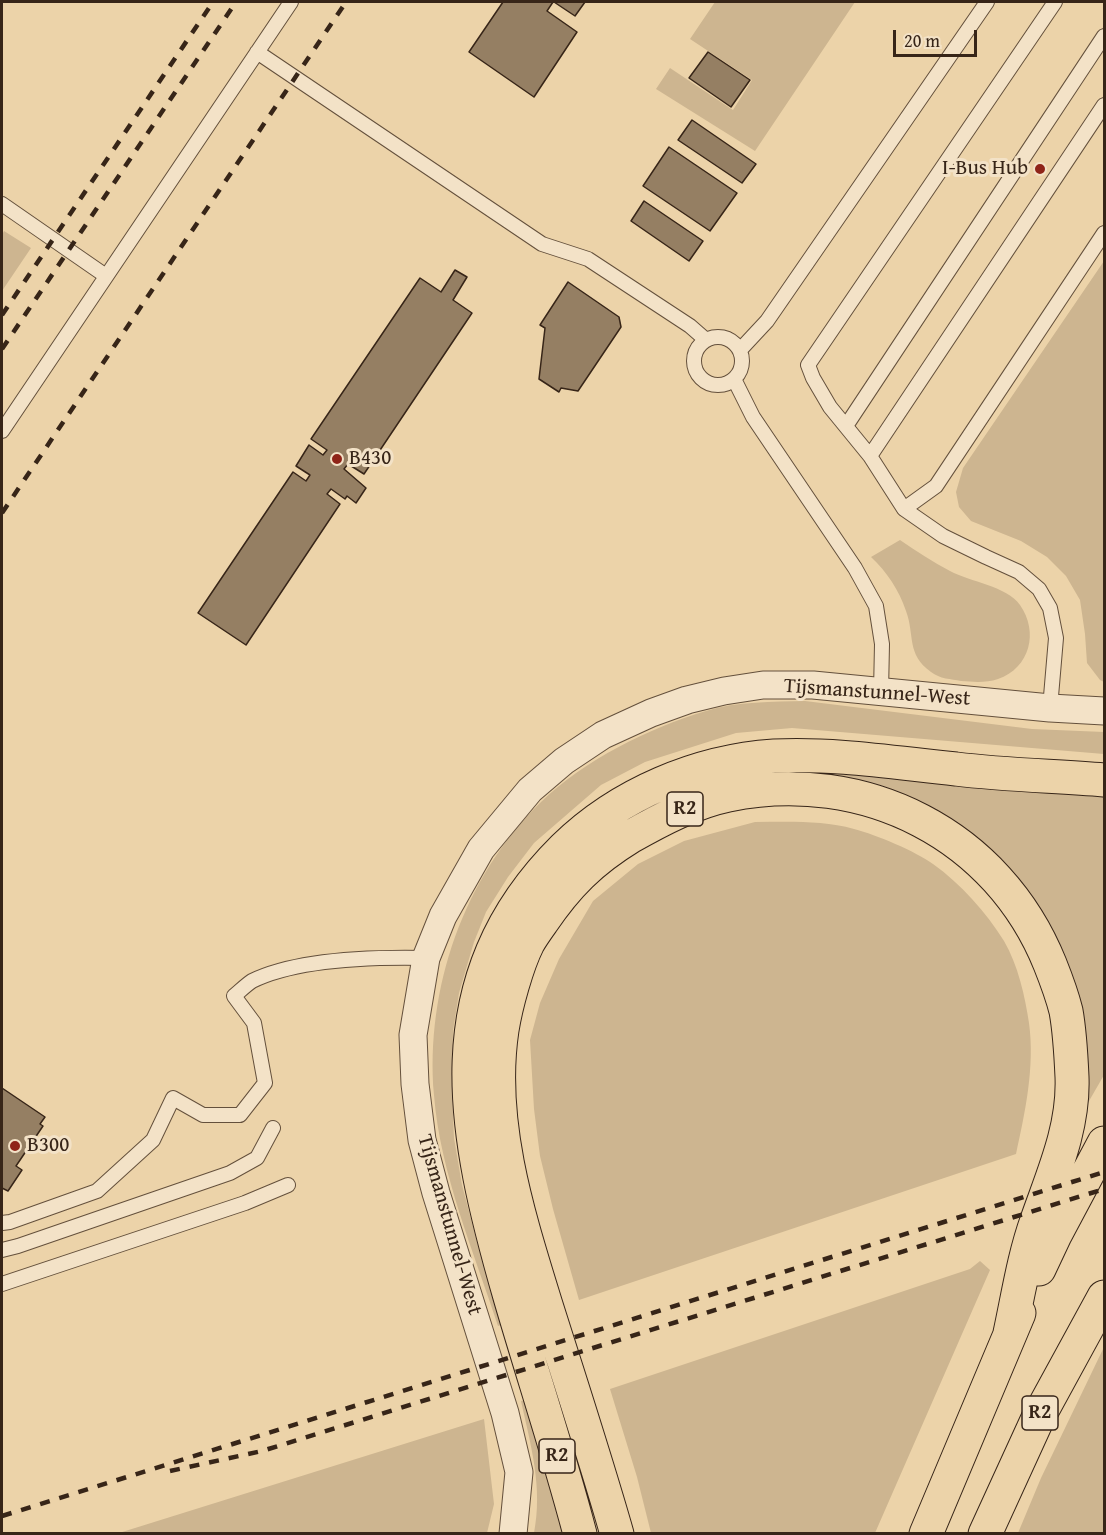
<!DOCTYPE html>
<html>
<head>
<meta charset="utf-8">
<style>
	body { margin:0 }
	#map { position:relative; width:1106px; height:1535px; overflow:hidden; background:#ecd3a9; font-family:"Gentium Book Plus",serif }
	canvas { display:block }
	.frame { position:absolute; inset:0; border:3px solid #372518; pointer-events:none }
	.scale { position:absolute; left:893px; top:30px; width:84px; height:27px; box-sizing:border-box; border:3px solid #372518; border-top:0; padding-left:8px; font-size:18px; line-height:21px; white-space:nowrap; color:#372518; -webkit-text-stroke:4px #f3e2c7; paint-order:stroke }
</style>
</head>
<body>
<div id="map">
<canvas width="1106" height="1535"></canvas>
<div class="frame"></div>
<div class="scale">20 m</div>
</div>
<script>
const c = document.querySelector('canvas').getContext('2d');
c.lineJoin = 'round';
function paint(path, color) { c.fillStyle = color; c.fill(path, 'evenodd'); }
function stroke(path, color, width, dash) { c.strokeStyle = color; c.lineWidth = width; c.lineCap = dash ? 'butt' : 'round'; c.setLineDash(dash || []); c.stroke(path); }
function drawText(font, color, halo, rows, align = 'center') {
  c.font = font + ' "Gentium Book Plus",serif'; c.lineWidth = 6; c.setLineDash([]); c.textBaseline = 'middle'; c.strokeStyle = halo; c.fillStyle = color; for (const [text, x, y, turn = 0] of rows) {
    c.save(); c.translate(x, y); c.rotate((+turn || 0) * Math.PI / 180); c.textAlign = isNaN(turn) ? turn : align; if (halo) c.strokeText(text, 0, 0); c.fillText(text, 0, 0); c.restore();
  }
}
const green = new Path2D(`
	M715 2H855L755 151 656 89 670 68 733 110 752 80 690 39Z
	M4 231 31 248 2 291V235Z
	M1104 261V682L1100 680 1087 663 1085 634 1080 600 1066 576 1047 557 1021 541 971 521 959 507 956 492 963 468Z
	M900 540C916 551 933 562 950 571 970 582 1007 586 1020 605 1039 632 1030 668 998 679 986 683 974 682 961 681 951 679 940 679 931 672 906 654 915 635 906 611 899 590 887 572 871 557Z
	M805 701 1032 729 1104 732V754L792 728 736 733 645 762 601 785 534 843 508 877 486 912 474 942 459 993 453 1031 452 1091 454 1138 462 1185 479 1249 505 1324 498 1326C474 1252 440 1173 434 1095 425 989 464 876 541 802 584 760 649 728 706 711 737 701 773 702 805 701Z
	M813 767C911 775 1007 789 1104 795V1075L1085 1108C1076 1093 1083 1066 1082 1048 1080 1009 1066 952 1045 919 1033 899 1016 879 1000 862 993 855 984 849 976 843 943 817 909 797 869 786 791 763 703 773 634 816 625 821 616 826 608 833 577 858 549 891 528 925 513 950 498 1006 493 1035 489 1062 492 1089 495 1115 499 1143 502 1172 509 1199 518 1237 531 1274 542 1311L535 1313C519 1263 502 1213 492 1161 488 1143 484 1125 483 1107 482 1095 484 1083 484 1071 485 1050 484 1028 489 1008 510 907 590 817 688 783 729 769 771 768 813 767Z
	M755 822C788 822 822 820 854 829 877 835 915 851 933 864 961 884 986 912 1004 941 1018 965 1025 996 1029 1023 1035 1067 1025 1113 1016 1154L579 1300 553 1209 540 1156 534 1109 530 1040 540 1003 559 959 593 901 638 864 684 841Z
	M980 1261 990 1270 875 1533H651L637 1477 610 1389 970 1269Z
	M1104 1347V1533H1018L1041 1478Z
	M529 1399 567 1533H534C543 1488 531 1446 521 1401Z
	M484 1419 494 1504 487 1533H119Z`);
const building = new Path2D(`
	M503 2H553L547 11 577 32 534 97 469 52Z
	M554 2H585L575 16Z
	M708 52 750 80 731 107 689 78Z
	M692 120 756 164 742 183 678 140Z
	M669 147 737 193 710 231 643 186Z
	M644 201 703 241 689 261 631 221Z
	M455 270 467 277 453 300 472 313 364 474 348 464 344 469 366 488 356 503 347 496 345 499 331 489 327 494 340 504 246 645 198 613 293 472 306 481 310 475 296 466 309 445 323 455 327 450 311 439 420 278 441 292Z
	M568 282 619 317 621 327 578 391 561 388 559 392 539 379 545 328 540 325Z
	M2 1088 45 1117 40 1124 43 1126 16 1166 22 1170 8 1191 2 1188Z`);
const lane = new Path2D(`
	M257 52 542 244 588 259 690 326 706 340
	M2 204 106 276
	M694 361a24 24 0 1 1 48 0a24 24 0 1 1-48 0Z
	M740 350 767 321 987 2
	M734 379 753 417 855 568 876 606 882 644 881 692
	M846 426 1104 36
	M2 431 291 2
	M870 456 1104 105
	M904 509 936 486 1104 233
	M1050 708 1056 638 1050 608 1039 589 1019 572 986 557 943 536 904 509 870 456 830 407 813 378 808 365 1055 2
	M2 1223 10 1222 97 1191 153 1140 173 1098 203 1115H240L265 1083 254 1023 234 996C240 991 246 985 252 981 297 959 377 957 426 958
	M2 1250 18 1246 230 1173 257 1158 273 1128
	M2 1284 245 1203 288 1185`);
const street = new Path2D(`
	M513 1534 519 1472 505 1413 436 1193 422 1140 415 1084 413 1035 426 958 443 916 481 849 530 790 564 761 603 735 651 713 687 700 724 691 763 685H813L1050 708 1104 711`);
const highway = new Path2D(`
	M1039 1269 1055 1235 1104 1143
	M580 1534C559 1454 533 1376 510 1297 463 1134 430 981 564 848 619 794 698 761 774 756 835 753 896 763 956 769 1005 775 1055 776 1104 780
	M617 1534C595 1457 570 1381 546 1305 519 1217 488 1123 502 1030 506 1005 517 965 528 943 532 936 537 929 542 922 567 885 591 861 630 837 660 820 694 802 728 795 865 767 998 835 1050 964 1056 979 1062 995 1066 1011 1070 1033 1071 1055 1072 1077 1074 1128 1053 1174 1037 1220 1024 1256 1018 1296 1010 1333
	M926 1534 1019 1313
	M985 1534 1039 1416 1104 1297`);
const rail = new Path2D(`
	M2 315 213 2
	M2 349 236 2
	M2 513 346 2
	M170 1471 262 1451 1104 1189
	M2 1516 1104 1172`);
const markers = [
	[1040,169,6,"#8f2418"],
	[337,459,6,"#8f2418"],
	[15,1146,6,"#8f2418"]
];
const shields = [
	[685,809,36],
	[1040,1413,36],
	[557,1456,36]
];
const shieldNames = [
	["R2",685,809],
	["R2",1040,1413],
	["R2",557,1456]
];
const poiNames = [
	["I-Bus Hub",1028,169,"right"],
	["B430",349,459],
	["B300",27,1146]
];
const streetNames = [
	["Tijsmanstunnel-West",877,693,4],
	["Tijsmanstunnel-West",449,1225,74]
];
paint(green, '#cdb590');
paint(building, '#957f63');
stroke(building, '#372518', 1.5);
stroke(lane, '#64503c', 16);
stroke(street, '#64503c', 29);
stroke(highway, '#372518', 35);
stroke(lane, '#f3e2c7', 14);
stroke(street, '#f3e2c7', 27);
stroke(highway, '#ecd3a9', 33);
stroke(rail, '#372518', 4.5, [10, 10]);
for (const [x, y, r, color] of markers) { const dot = new Path2D(); dot.arc(x, y, r, 0, 2 * Math.PI); c.fillStyle = color; c.fill(dot); stroke(dot, '#f3e2c7', 2); }
for (const [x, y, w] of shields) { const box = new Path2D(); box.roundRect(x - w / 2, y - 17, w, 34, 4.5); c.fillStyle = '#f3e2c7'; c.fill(box); stroke(box, '#372518', 1.5); }
drawText('bold 20px', '#372518', null, shieldNames);
drawText('21px', '#372518', '#f3e2c7', poiNames, 'left');
drawText('21px', '#372518', '#f3e2c7', streetNames);
</script>
</body>
</html>
